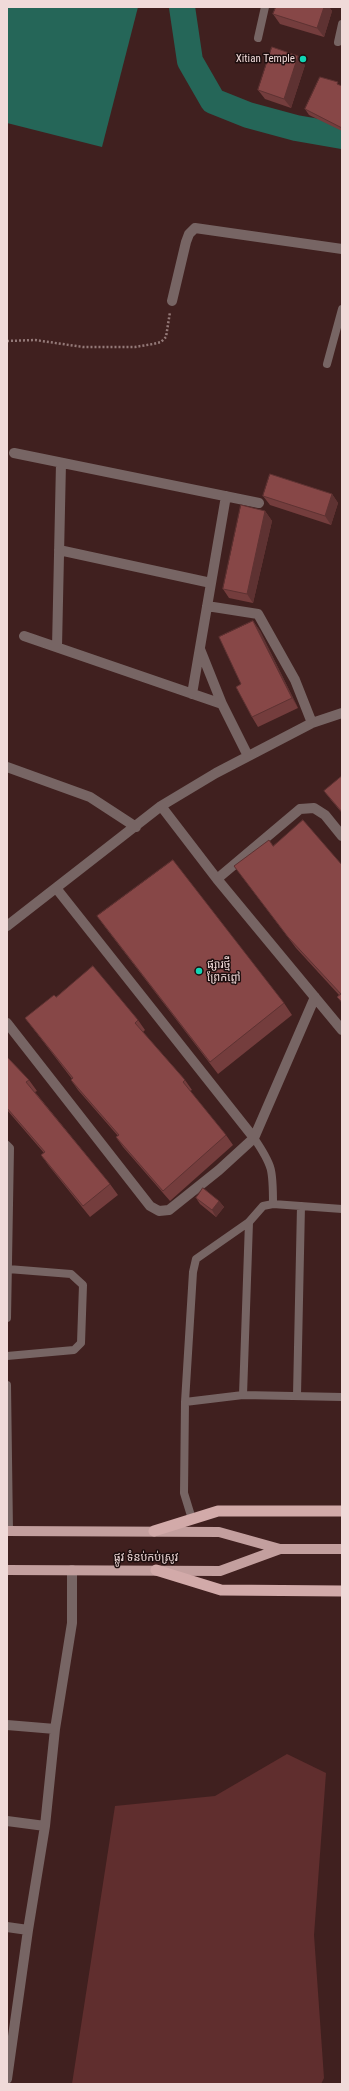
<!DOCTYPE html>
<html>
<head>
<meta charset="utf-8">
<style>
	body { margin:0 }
	#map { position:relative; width:349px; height:2091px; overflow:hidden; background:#40201f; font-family:"Roboto Condensed",sans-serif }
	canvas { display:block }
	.frame { position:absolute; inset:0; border:8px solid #f0dad9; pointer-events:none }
</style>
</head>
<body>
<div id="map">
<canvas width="349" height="2091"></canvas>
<div class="frame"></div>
</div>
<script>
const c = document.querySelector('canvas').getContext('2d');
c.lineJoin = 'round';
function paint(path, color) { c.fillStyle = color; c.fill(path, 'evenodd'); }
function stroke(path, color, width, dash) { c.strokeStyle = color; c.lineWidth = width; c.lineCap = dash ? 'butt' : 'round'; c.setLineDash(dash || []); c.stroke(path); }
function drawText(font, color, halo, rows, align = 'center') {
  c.font = font + ' "Roboto Condensed","Noto Sans Khmer",sans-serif'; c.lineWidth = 3; c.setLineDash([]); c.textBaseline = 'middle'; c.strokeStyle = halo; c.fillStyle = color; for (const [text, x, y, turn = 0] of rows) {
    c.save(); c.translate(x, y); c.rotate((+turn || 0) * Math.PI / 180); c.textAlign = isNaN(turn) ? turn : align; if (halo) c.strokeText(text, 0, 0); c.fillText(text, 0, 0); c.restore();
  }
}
const green = new Path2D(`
	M287 1754 326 1773 314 1935 324 2078 321 2084H72L115 1806 215 1796Z`);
const water = new Path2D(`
	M7 7H138L102 147 7 123Z`);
const river = new Path2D(`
	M182 7 190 61 213 101 248 115 296 128 342 136`);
const path = new Path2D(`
	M7 341 35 340 83 347H135L153 344 161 342 166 337 170 312`);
const service = new Path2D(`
	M258 38 265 7
	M338 42 342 24
	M327 364 342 309
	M254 1138C273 1166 273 1170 273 1204
	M7 1145 10 1148 7 1318
	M7 1356 74 1350 81 1343 83 1285 71 1274 8 1269
	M7 1385 9 1531
	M243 1395 249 1222 263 1206 273 1204 342 1209
	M297 1395 301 1206
	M185 1402 243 1395 342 1397
	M192 1519 184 1493 185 1402 193 1272 196 1259 249 1222`);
const minor = new Path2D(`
	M172 301 186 242 189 234 195 228 342 249
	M14 453 259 503
	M59 550 211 583
	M207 606 258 614 295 680 312 723
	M24 636 222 704 248 756
	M57 647 61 463
	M200 649 222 704
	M192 694 226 496
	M7 767 90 797 136 827
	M161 806 217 879 342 1030
	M217 879 300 809 314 808 325 815 342 836
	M56 888 254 1138
	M7 926 161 806 216 773 312 723 342 713
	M7 1023 150 1206 159 1211 169 1210 219 1170 254 1138 315 997
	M7 1725 55 1729
	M7 1821 45 1826
	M7 1927 28 1930
	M7 2079 28 1930 45 1826 55 1729 72 1623V1570`);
const primary = new Path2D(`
	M7 1531 219 1532 280 1549H342
	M7 1570 220 1571 280 1549`);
const trunk = new Path2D(`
	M154 1531 218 1511H342
	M156 1570 221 1590 342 1591`);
const wall = new Path2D(`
	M324 7H329L332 11 324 37 280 24 273 14Z
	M305 65 291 108 265 99 258 90Z
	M340 86H342V131L309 115 305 109Z
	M332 494 338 503 331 525 270 505 263 496Z
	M265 511 272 521 253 603 229 598 223 589Z
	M253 621 260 631 298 708 258 727 252 717 241 684Z
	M342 776V813L331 800 324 791Z
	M273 846 342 865V1003L337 997 339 995 296 948 234 866Z
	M97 916 284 1003 292 1015 218 1074 105 927Z
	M25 1018 138 1020 145 1030 143 1032 185 1080 192 1090 190 1091 226 1135 233 1145 170 1201 123 1147 116 1137 118 1136 78 1090 71 1080 72 1079 32 1027Z
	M7 1057 29 1080 37 1091 35 1092 110 1184 118 1195 90 1217 49 1166 41 1155 44 1153 7 1110Z
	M196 1198 219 1201 224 1207 216 1217 200 1204Z`);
const shadedWall = new Path2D(`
	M324 7H329L332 11 324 37 317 28Z
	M298 56 305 65 291 108 284 99Z
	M332 494 338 503 331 525 325 516Z
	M265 511 272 521 253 603 247 594Z
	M253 621 260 631 298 708 292 698Z
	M219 1201 224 1207 216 1217 212 1210Z`);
const building = new Path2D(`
	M276 7H324L317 28 273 14Z
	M272 47 298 56 284 99 258 90Z
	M320 77 338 82 337 84 342 86V128L305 109Z
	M270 474 332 494 325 516 263 496Z
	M241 505 265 511 247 594 223 589Z
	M253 621 292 698 252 717 236 687 241 684 219 637Z
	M342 776V812L324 791Z
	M303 820 342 865V1002L337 997 341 994 288 937 234 866 269 840 273 846Z
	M173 860 284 1003 210 1062 97 916Z
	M93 966 138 1020 135 1023 185 1080 183 1082 226 1135 163 1191 116 1137 119 1135 71 1080 73 1078 25 1018 54 995 56 997Z
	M7 1057 29 1080 26 1082 110 1184 83 1206 41 1155 45 1152 7 1108Z
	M203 1188 219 1201 212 1210 196 1198Z`);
const markers = [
	[303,59,4,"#11d5b4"],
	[199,971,4,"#11d5b4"]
];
const poiNames = [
	["Xitian Temple",295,59],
	["ផ្សារថ្មី",207,965,"left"],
	["ព្រែកព្នៅ",207,978,"left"]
];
const streetNames = [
	["ផ្លូវ ទំនប់កប់ស្រូវ",146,1558]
];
paint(green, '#602e2e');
paint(water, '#256658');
stroke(river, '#256658', 26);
stroke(path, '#947978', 2.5, [2, 2]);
stroke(service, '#776564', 8);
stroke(minor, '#776564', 10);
stroke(primary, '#c39f9e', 10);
stroke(trunk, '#d2aaa9', 11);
paint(wall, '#743d3d');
paint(shadedWall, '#5e3232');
paint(building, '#874747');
stroke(building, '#5e3232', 1);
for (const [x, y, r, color] of markers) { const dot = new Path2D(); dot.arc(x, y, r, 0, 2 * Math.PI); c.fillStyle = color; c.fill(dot); stroke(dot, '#1d0e0e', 1.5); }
drawText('11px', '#f0dad9', '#1d0e0e', poiNames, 'right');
drawText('11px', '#f0dad9', '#1d0e0e', streetNames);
</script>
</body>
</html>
